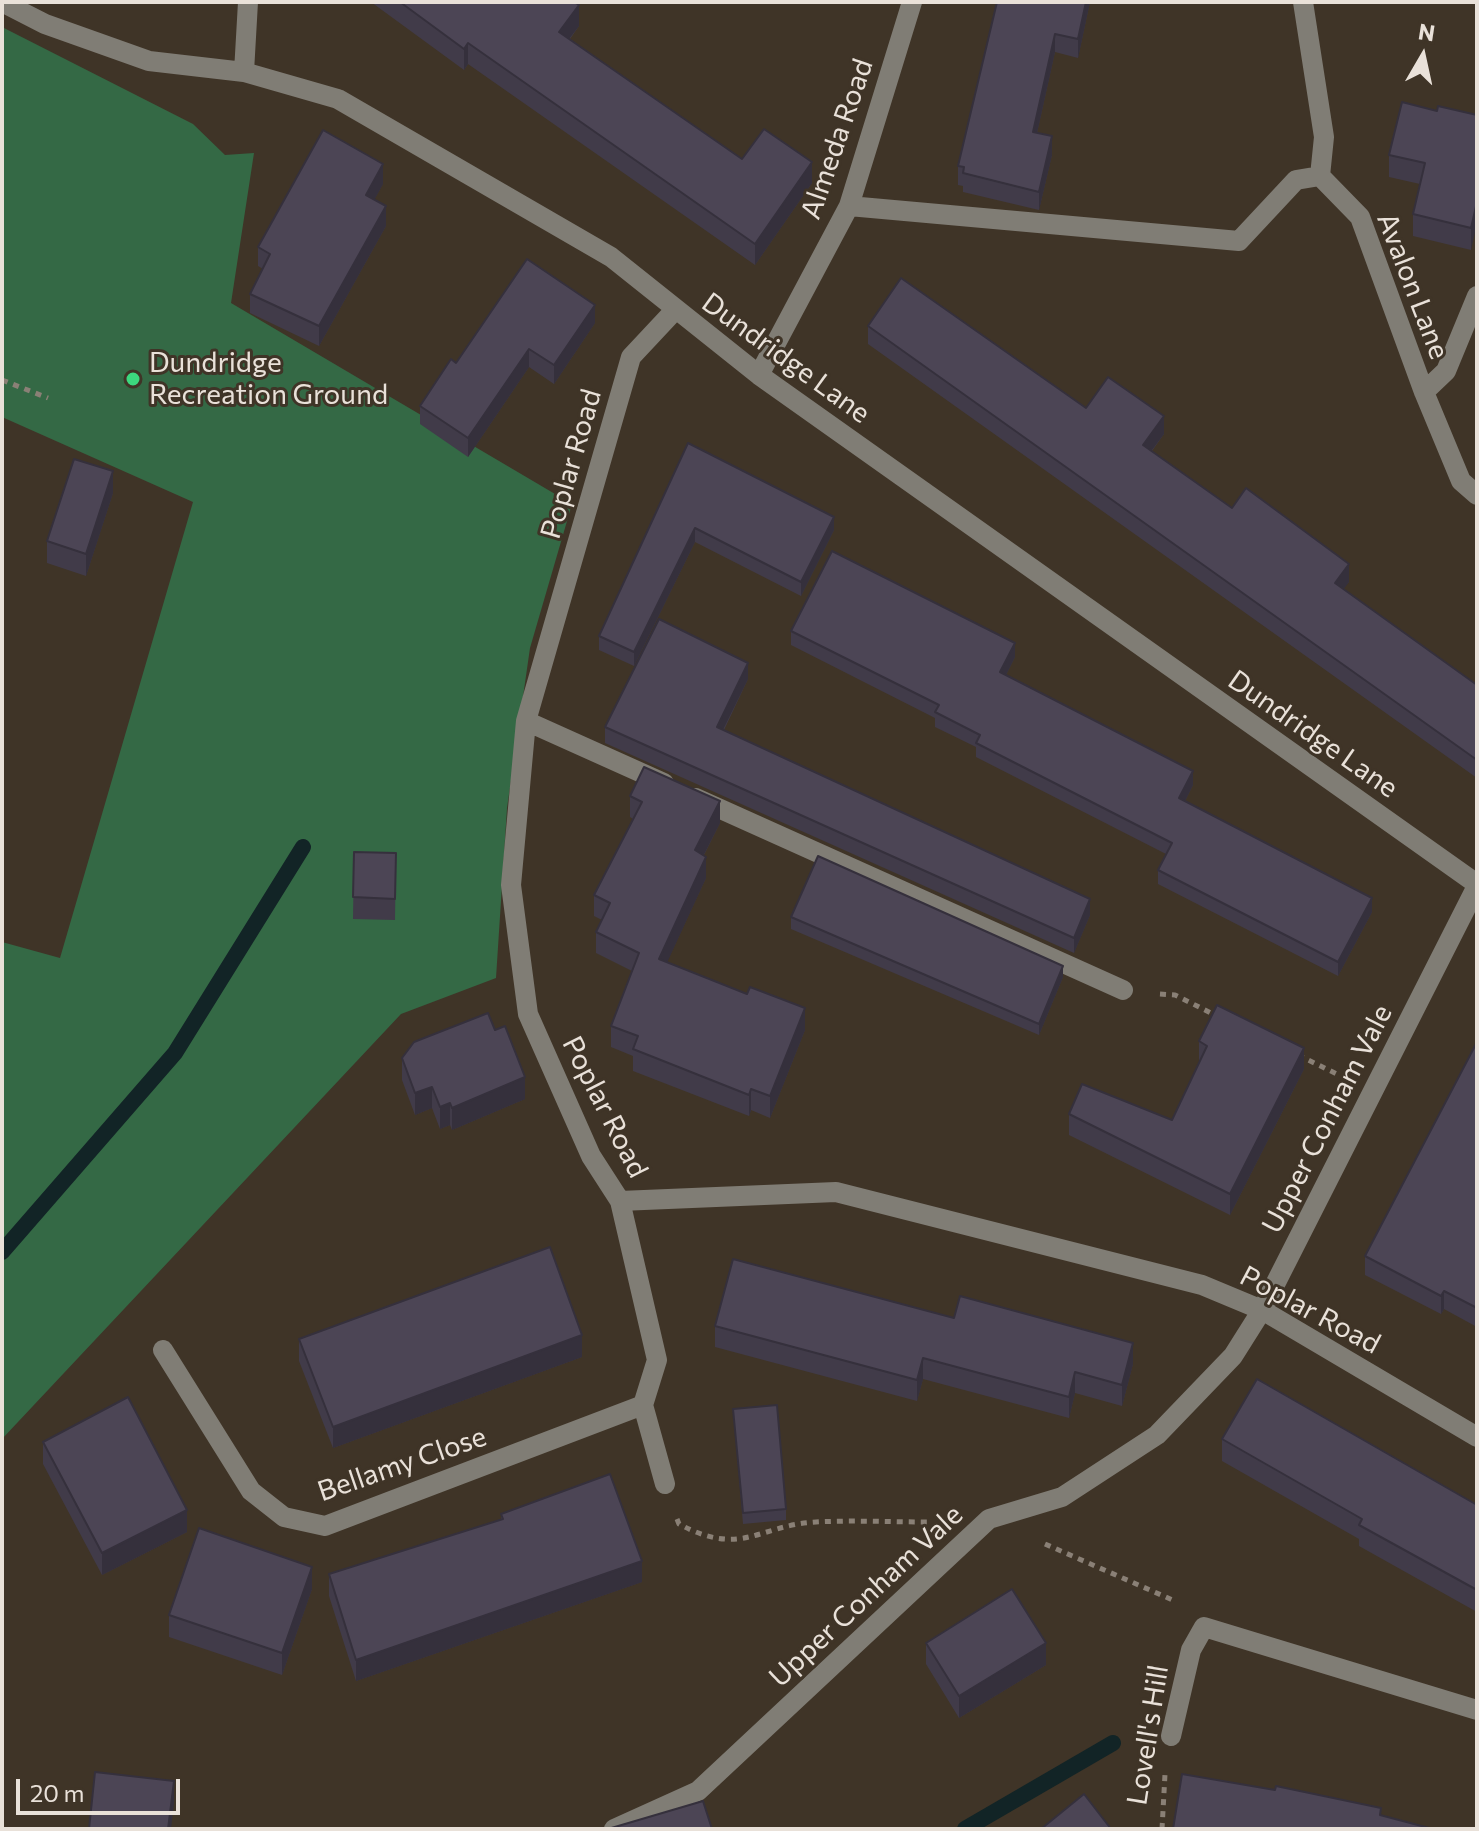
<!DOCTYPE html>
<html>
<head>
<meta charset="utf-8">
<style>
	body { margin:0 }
	#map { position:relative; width:1479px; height:1831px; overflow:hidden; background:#3f3427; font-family:Commissioner,sans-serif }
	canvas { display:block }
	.frame { position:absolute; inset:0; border:4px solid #e9e1d9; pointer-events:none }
	.north { position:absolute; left:1383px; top:16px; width:80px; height:80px; -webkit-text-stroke:6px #3f3427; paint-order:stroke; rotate:9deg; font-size:22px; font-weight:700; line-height:32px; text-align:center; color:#e9e1d9 }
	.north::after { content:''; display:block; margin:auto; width:28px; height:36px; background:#e9e1d9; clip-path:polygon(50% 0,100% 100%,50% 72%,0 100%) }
	.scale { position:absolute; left:16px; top:1779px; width:164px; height:36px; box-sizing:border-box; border:4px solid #e9e1d9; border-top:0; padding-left:10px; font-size:24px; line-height:28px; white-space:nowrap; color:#e9e1d9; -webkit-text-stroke:6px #3f3427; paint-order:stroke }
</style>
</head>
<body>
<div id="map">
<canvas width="1479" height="1831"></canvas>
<div class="frame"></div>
<div class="north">N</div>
<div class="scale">20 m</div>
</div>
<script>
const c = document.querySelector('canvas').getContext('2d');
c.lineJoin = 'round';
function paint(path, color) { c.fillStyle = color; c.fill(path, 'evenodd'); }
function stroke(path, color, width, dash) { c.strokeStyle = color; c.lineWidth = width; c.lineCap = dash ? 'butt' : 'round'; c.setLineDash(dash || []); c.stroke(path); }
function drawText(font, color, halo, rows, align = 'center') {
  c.font = font + ' Commissioner,sans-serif'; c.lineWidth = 6; c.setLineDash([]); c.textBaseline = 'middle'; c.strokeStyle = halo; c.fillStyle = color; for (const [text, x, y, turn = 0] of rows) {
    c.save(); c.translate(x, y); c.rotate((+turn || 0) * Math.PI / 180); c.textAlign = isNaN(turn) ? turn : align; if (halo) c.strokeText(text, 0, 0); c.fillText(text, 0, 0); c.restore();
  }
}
const green = new Path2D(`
	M2 27 193 124 225 155 254 153 231 303 572 504 530 648 507 808 496 978 401 1014 2 1439V942L60 958 193 502 2 417Z`);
const stream = new Path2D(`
	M2 1252 175 1053 303 847
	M965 1829 1113 1743`);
const path = new Path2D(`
	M2 380 48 398
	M1160 994 1175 995 1217 1016
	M1298 1055 1339 1075
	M677 1519 679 1524C742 1558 758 1525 816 1522 854 1520 891 1522 929 1522
	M1045 1544 1175 1601
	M1162 1829 1165 1774`);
const minor = new Path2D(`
	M2 2 45 24 149 61 244 72 338 99 611 257 759 375 1477 884
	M1303 2 1324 137 1320 176 1360 217 1424 392 1461 481 1477 495
	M244 72 248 2
	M849 206 1239 241 1296 180 1320 176
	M759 375 849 206 912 2
	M1424 392 1446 371 1477 296
	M526 721 664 783
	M696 798 1123 990
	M620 1201 836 1192 1202 1285 1262 1310 1477 1437
	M163 1350 251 1491 284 1517 325 1526 643 1405 657 1360 620 1201 591 1156 528 1014 511 885 526 721 631 357 675 310
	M643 1405 665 1484
	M1171 1736 1191 1650 1204 1627 1477 1710
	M614 1829 698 1791 989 1519 1062 1497 1157 1435 1233 1356 1262 1310 1477 886`);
const wall = new Path2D(`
	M371 2H574L579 26 570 39 742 159 812 183 755 265 468 64 464 70Z
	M997 2H1090L1078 58 1055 52 1037 133 1052 155 1039 210 963 192V186L958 185V166Z
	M1437 111 1477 115 1471 250 1413 236V214L1420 184 1389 177V155Z
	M383 184 374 200 386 226 319 346 250 313V294L263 269 258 266V247Z
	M595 323 554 384 529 367 468 457 420 424V406L456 363Z
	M868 326 1086 408 1164 434 1152 451 1232 508 1349 582 1343 589 1477 685V778L868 344Z
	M688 443 834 530 801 596 695 542 634 666 599 650V636Z
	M113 493 86 576 47 563V541Z
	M791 631 1015 657 1006 675 1193 785 1185 801 1372 912 1338 976 1158 884V870L1166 854 976 757V747L935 727V718L791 645Z
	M748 679 724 730 1090 915 1074 953 605 743V727Z
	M630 796 720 823 704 855 706 878 667 962 805 1030 770 1118 751 1110 749 1116 633 1071V1056L611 1047V1026L632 971 596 953V932L602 920 594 916V895L633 819 630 817Z
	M354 852 396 853 395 920 353 919Z
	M791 917 1063 977 1039 1035 791 929Z
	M1199 1041 1304 1069 1230 1215 1069 1135V1114L1172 1120 1199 1063Z
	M1477 1042V1327L1444 1309 1441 1314 1365 1275V1256Z
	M402 1058 525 1099 452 1130 450 1125 440 1129 432 1108 415 1115 402 1080Z
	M954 1318 1133 1364 1122 1406 1075 1393 1069 1418 923 1379 917 1401 715 1347V1326Z
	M299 1339 582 1357 333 1448 299 1361Z
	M733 1409 786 1509V1520L743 1524Z
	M1222 1439 1477 1505V1612L1359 1546V1539L1222 1461Z
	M43 1442 187 1532 102 1575 43 1464Z
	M501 1514 642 1582 356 1681 329 1596V1574L501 1520Z
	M312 1589 282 1675 169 1637V1615Z
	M926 1643 1046 1665 959 1718 926 1664Z`);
const shadedWall = new Path2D(`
	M1086 2H1090L1078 58V39Z
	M579 5V26L559 52V32Z
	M1055 34V52L1033 151V132Z
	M468 43V64L464 70V49Z
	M1052 136V155L1039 210V192Z
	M812 162V183L755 265V244Z
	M383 164V184L366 215V195Z
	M1477 202V224L1471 250V228Z
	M386 206V226L319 346V326Z
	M595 305V323L554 384V365Z
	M529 349V367L468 457V438Z
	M1164 416V434L1143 462V445Z
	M113 471V493L86 576V554Z
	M834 517V530L801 596V582Z
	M695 528V542L634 666V652Z
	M1349 564V582L1335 601V583Z
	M1015 643V657L1000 687V672Z
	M748 663V679L717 742V727Z
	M1193 771V785L1179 813V798Z
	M720 801V823L695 872V850Z
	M706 857V878L659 980V959Z
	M1372 898V912L1338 976V962Z
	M1090 899V915L1074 953V938Z
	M1063 966V977L1039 1035V1024Z
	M805 1008V1030L770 1118V1096Z
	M1304 1048V1069L1230 1215V1194Z
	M525 1077V1099L452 1130V1108Z
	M432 1087V1108L415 1115V1093Z
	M751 1089V1110L749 1116V1095Z
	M450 1103V1125L440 1129V1107Z
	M1444 1291V1309L1441 1314V1296Z
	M582 1335V1357L333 1448V1427Z
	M1133 1343V1364L1122 1406V1385Z
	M923 1358V1379L917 1401V1380Z
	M1075 1372V1393L1069 1418V1397Z
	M187 1510V1532L102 1575V1553Z
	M642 1561V1582L356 1681V1660Z
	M312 1567V1589L282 1675V1653Z
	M1046 1643V1665L959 1718V1696Z
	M174 1781V1803L171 1829H168Z`);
const building = new Path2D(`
	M400 2H574L579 5 559 32 742 159 764 129 812 162 755 244 468 43 464 49Z
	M997 2H1086L1078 39 1055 34 1033 132 1052 136 1039 192 963 173 964 167 958 166Z
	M1402 102 1437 111 1438 106 1477 115V202L1471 228 1413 214 1425 163 1389 155Z
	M323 130 383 164 366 195 386 206 319 326 250 294 270 254 258 247Z
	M527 259 595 305 554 365 529 349 468 438 420 406 451 359 456 363Z
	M901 278 1086 408 1108 377 1164 416 1143 445 1232 508 1246 488 1349 564 1335 583 1477 685V760L868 326Z
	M688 443 834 517 801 582 695 528 634 652 599 636Z
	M74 459 113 471 86 554 47 541Z
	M832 551 1015 643 1000 672 1193 771 1179 798 1372 898 1338 962 1158 870 1172 843 976 743 980 735 935 712 939 705 791 631Z
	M659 619 748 663 717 727 1090 899 1074 938 605 727Z
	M644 767 720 801 695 850 706 857 659 959 747 994 750 987 805 1008 770 1096 751 1089 749 1095 633 1049 638 1036 611 1026 639 953 596 932 610 903 594 895 642 802 630 796Z
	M354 852 396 853 395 899 353 897Z
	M818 856 1063 966 1039 1024 791 917Z
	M1217 1005 1304 1048 1230 1194 1069 1114 1082 1084 1172 1120 1207 1046 1199 1041Z
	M488 1013 495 1030 505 1026 525 1077 452 1108 450 1103 440 1107 432 1087 415 1093 402 1058 414 1042Z
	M1477 1042V1308L1444 1291 1441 1296 1365 1256Z
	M550 1247 582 1335 333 1427 299 1339Z
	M733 1259 954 1318 960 1296 1133 1343 1122 1385 1075 1372 1069 1397 923 1358 917 1380 715 1326Z
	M1257 1379 1477 1505V1590L1359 1525 1362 1519 1222 1439Z
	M128 1397 187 1510 102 1553 43 1442Z
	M777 1405 786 1509 743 1513 733 1409Z
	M610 1474 642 1561 356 1660 329 1574 503 1519 501 1514Z
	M199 1528 312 1567 282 1653 169 1615Z
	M1012 1589 1046 1643 959 1696 926 1643Z
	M95 1772 174 1781 168 1829H89Z
	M1182 1774 1275 1790 1276 1786 1381 1808 1380 1815 1433 1829H1173Z
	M1084 1794 1111 1829H1041Z
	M703 1801 712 1829H608Z`);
const markers = [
	[133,379,8,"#3cd77e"]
];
const streetNames = [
	["Almeda Road",837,139,-71],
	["Avalon Lane",1413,286,69],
	["Dundridge Lane",786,358,36],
	["Poplar Road",571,464,-74],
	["Dundridge Lane",1313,734,35],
	["Poplar Road",605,1107,63],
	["Upper Conham Vale",1327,1119,-63],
	["Poplar Road",1310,1310,28],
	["Bellamy Close",402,1464,-19],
	["Upper Conham Vale",866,1596,-43],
	["Lovell's Hill",1148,1735,-81]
];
const poiNames = [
	["Dundridge",149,363],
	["Recreation Ground",149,395]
];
paint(green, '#346945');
stroke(stream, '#122426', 16);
stroke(path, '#8a8076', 5, [6, 6]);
stroke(minor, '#807d75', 20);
paint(wall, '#413b49');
paint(shadedWall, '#35303c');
paint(building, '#4c4555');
stroke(building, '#35303c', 2);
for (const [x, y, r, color] of markers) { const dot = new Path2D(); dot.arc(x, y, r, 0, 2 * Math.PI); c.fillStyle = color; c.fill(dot); stroke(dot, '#3f3427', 3); }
drawText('28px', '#e9e1d9', '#3f3427', streetNames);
drawText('28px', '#e9e1d9', '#3f3427', poiNames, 'left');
</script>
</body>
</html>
